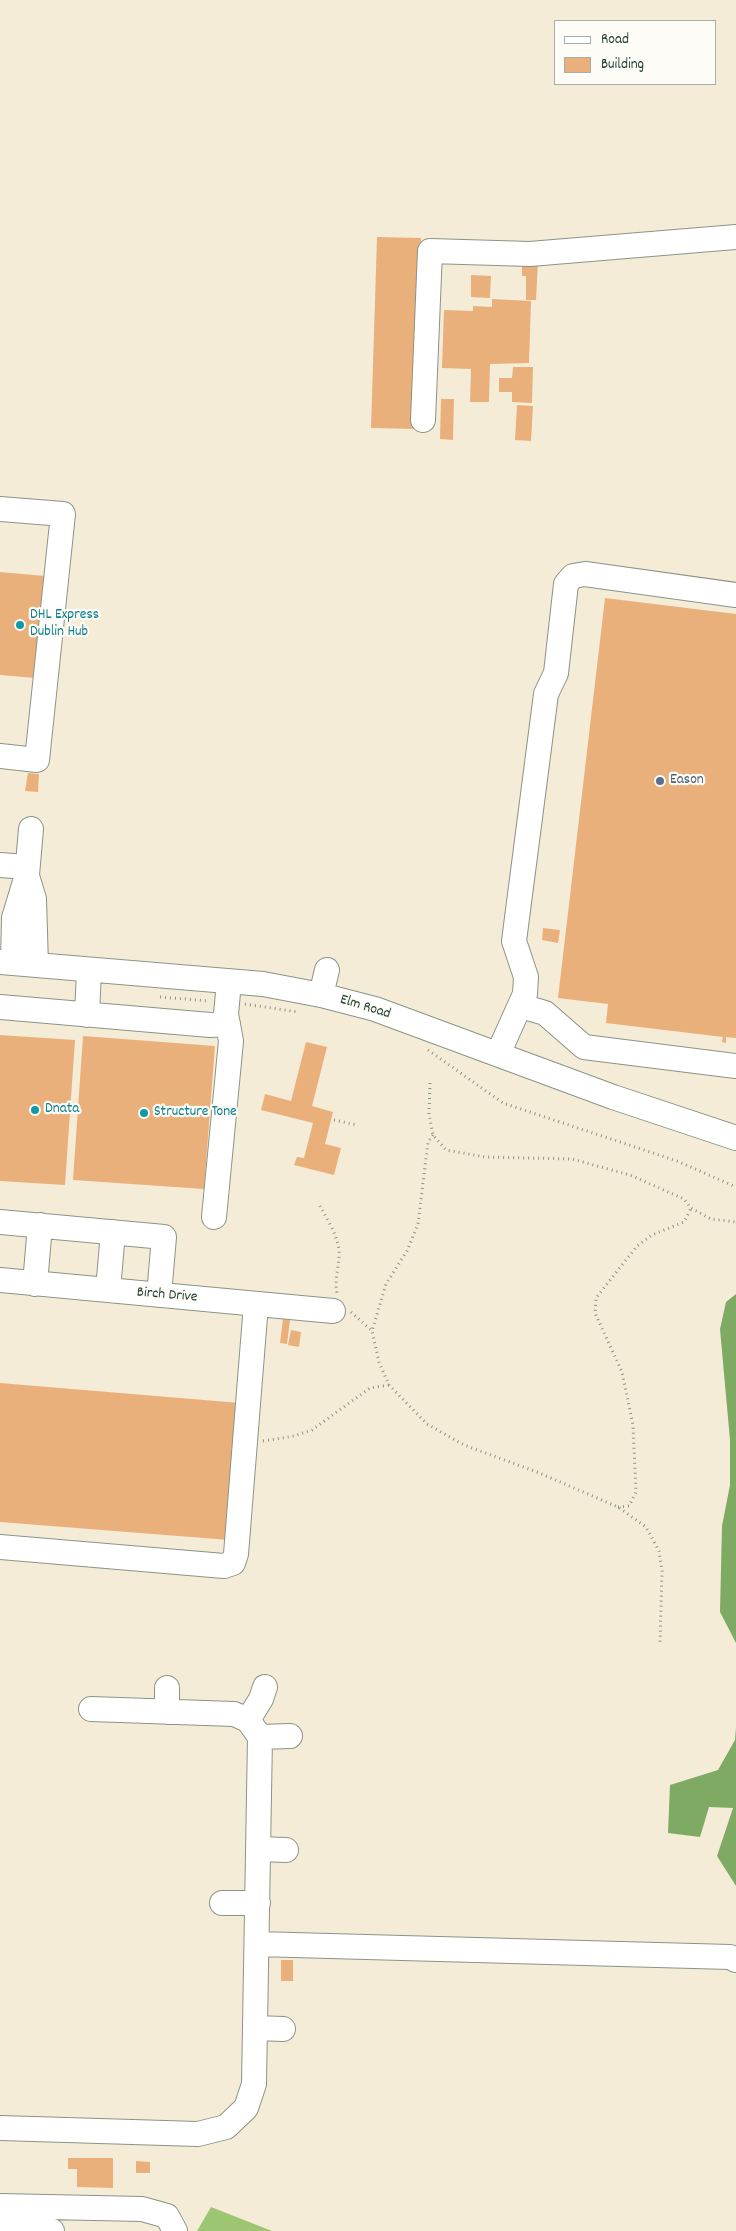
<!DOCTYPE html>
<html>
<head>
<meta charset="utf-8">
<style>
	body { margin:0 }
	#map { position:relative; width:736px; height:2231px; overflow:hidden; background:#f5ecd7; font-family:Dekko,sans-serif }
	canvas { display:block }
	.legend { position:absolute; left:554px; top:20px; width:162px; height:65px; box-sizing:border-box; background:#fdfcf7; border:1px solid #a4b0a9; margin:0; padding:6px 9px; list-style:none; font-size:15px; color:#1f3d34 }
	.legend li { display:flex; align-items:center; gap:10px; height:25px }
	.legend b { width:25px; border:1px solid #a4b0a9 }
</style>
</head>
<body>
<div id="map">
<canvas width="736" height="2231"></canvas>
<ul class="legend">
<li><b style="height:6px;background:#fff"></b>Road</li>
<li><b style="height:14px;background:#eab07b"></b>Building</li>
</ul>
</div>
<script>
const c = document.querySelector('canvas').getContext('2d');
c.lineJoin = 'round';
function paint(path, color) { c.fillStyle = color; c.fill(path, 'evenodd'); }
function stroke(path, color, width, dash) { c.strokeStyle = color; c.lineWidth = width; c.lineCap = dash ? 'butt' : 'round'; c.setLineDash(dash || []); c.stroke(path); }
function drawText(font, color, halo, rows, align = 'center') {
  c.font = font + ' Dekko,sans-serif'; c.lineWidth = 4.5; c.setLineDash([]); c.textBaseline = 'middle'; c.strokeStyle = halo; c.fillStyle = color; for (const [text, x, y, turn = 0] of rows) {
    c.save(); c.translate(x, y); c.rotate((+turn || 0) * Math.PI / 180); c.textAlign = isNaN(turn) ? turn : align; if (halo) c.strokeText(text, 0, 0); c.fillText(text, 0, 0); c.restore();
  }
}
const green = new Path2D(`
	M211 2207 272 2231H197Z`);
const forest = new Path2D(`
	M736 1294V1643L720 1612 722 1526 730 1485V1440L720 1329 726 1302Z
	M736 1728V1886L717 1856 733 1808 709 1807 700 1837 668 1833 670 1785 718 1770 735 1740Z`);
const building = new Path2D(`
	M377 237 421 238 415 429 371 428Z
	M522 262H538L536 300H526V276H522Z
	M471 275 491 276 490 298 471 297Z
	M492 299 531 301 529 363 490 364 489 402H470L471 369 442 368 444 310 473 311V306L492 307Z
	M513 367H533L532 403 512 402V392H499V378H512Z
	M441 399H454L453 440 440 439Z
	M517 405 533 406 531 441 515 440Z
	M0 572 45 576 35 678 0 675Z
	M605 598 736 614V1038L726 1037V1043L722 1042 723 1037 606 1023 608 1004 558 998Z
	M28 773 39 774 38 792 25 791Z
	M543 928 560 930 558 943 542 940Z
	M0 1035 75 1040 65 1185 0 1181Z
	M83 1036 215 1046 204 1189 73 1180Z
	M306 1042 327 1047 312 1106 333 1112 325 1144 341 1148 334 1175 294 1165 297 1157 304 1158 313 1123 261 1110 265 1094 291 1101Z
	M283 1319 290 1320 287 1344 280 1343Z
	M291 1330 301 1332 299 1347 288 1345Z
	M0 1383 240 1403 229 1540 0 1522Z
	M281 1960H293V1981H281Z
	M68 2158H113V2188L77 2187V2169H68Z
	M136 2161 150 2162V2173H136Z`);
const path = new Path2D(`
	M160 997 209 1001
	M245 1004 298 1012
	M428 1050 503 1103 677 1161 736 1187
	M430 1083 429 1114 433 1135 446 1150 485 1157 572 1159 630 1175 684 1199 691 1208 711 1219 736 1222
	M334 1120 357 1125
	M433 1135 428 1142 418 1224 407 1251 386 1284 372 1331 379 1362 389 1385 427 1424 464 1445 537 1472 618 1507 646 1527 659 1551 662 1571 660 1643
	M320 1206C327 1219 337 1234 339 1250 340 1264 334 1278 337 1293
	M351 1312 372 1331
	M263 1441 294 1436 312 1430 370 1388 389 1385
	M618 1507 629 1506 636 1492 633 1425 622 1372 595 1313 596 1298 637 1246 652 1235 684 1222 691 1208`);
const minor = new Path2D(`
	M423 420 430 251 530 254 736 237
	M0 509 63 514 37 760 0 756
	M0 865 27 867
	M27 876 34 899 36 965
	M0 962 263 984 321 995 375 1009 613 1097 736 1138
	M13 963 14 918 27 875 31 829
	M321 995 327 970
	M521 1006 545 1013 584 1047 736 1066
	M0 1007 210 1025 228 1024
	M87 1015 89 970
	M498 1054 525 994 526 977 514 941 546 694 556 673 566 584 573 576 585 574 736 595
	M214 1217 231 1041 226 1014 229 982
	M0 1222 164 1237 159 1295
	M0 1280 333 1311
	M35 1284 40 1225
	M108 1290 113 1232
	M0 1547 224 1566 233 1563 236 1554 256 1304
	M167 1688V1712
	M248 1720 261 1699 265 1687
	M260 1737 290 1736
	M259 1849 286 1850
	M222 1903H258
	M257 1944 730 1957 736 1960
	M256 2028 283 2029
	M0 2128 198 2134 226 2127 246 2108 254 2084 260 1737 248 1720 234 1714 91 1709
	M0 2206 142 2209 167 2216 175 2231
	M0 2226 52 2231`);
const markers = [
	[20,625,5,"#0f9aa8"],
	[660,781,5,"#5c6f8a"],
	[35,1110,5,"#0f9aa8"],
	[144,1113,5,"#0f9aa8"]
];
const cultureNames = [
	["DHL Express",30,616],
	["Dublin Hub",30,633],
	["Dnata",45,1110],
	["Structure Tone",154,1113]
];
const serviceNames = [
	["Eason",670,781]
];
const streetNames = [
	["Elm Road",365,1008,17],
	["Birch Drive",167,1296,5]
];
paint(green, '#9ec571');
paint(forest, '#7eaa63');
paint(building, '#eab07b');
stroke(minor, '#8a9486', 26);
stroke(path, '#8a9486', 3, [1, 4]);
stroke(minor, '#fff', 24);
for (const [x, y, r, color] of markers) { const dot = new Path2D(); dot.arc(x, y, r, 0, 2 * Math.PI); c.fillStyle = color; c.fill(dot); stroke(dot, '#fdfcf7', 2); }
drawText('15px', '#0d838f', '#fdfcf7', cultureNames, 'left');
drawText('15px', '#4e5e75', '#fdfcf7', serviceNames, 'left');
drawText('15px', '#1f3d34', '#fdfcf7', streetNames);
</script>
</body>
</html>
